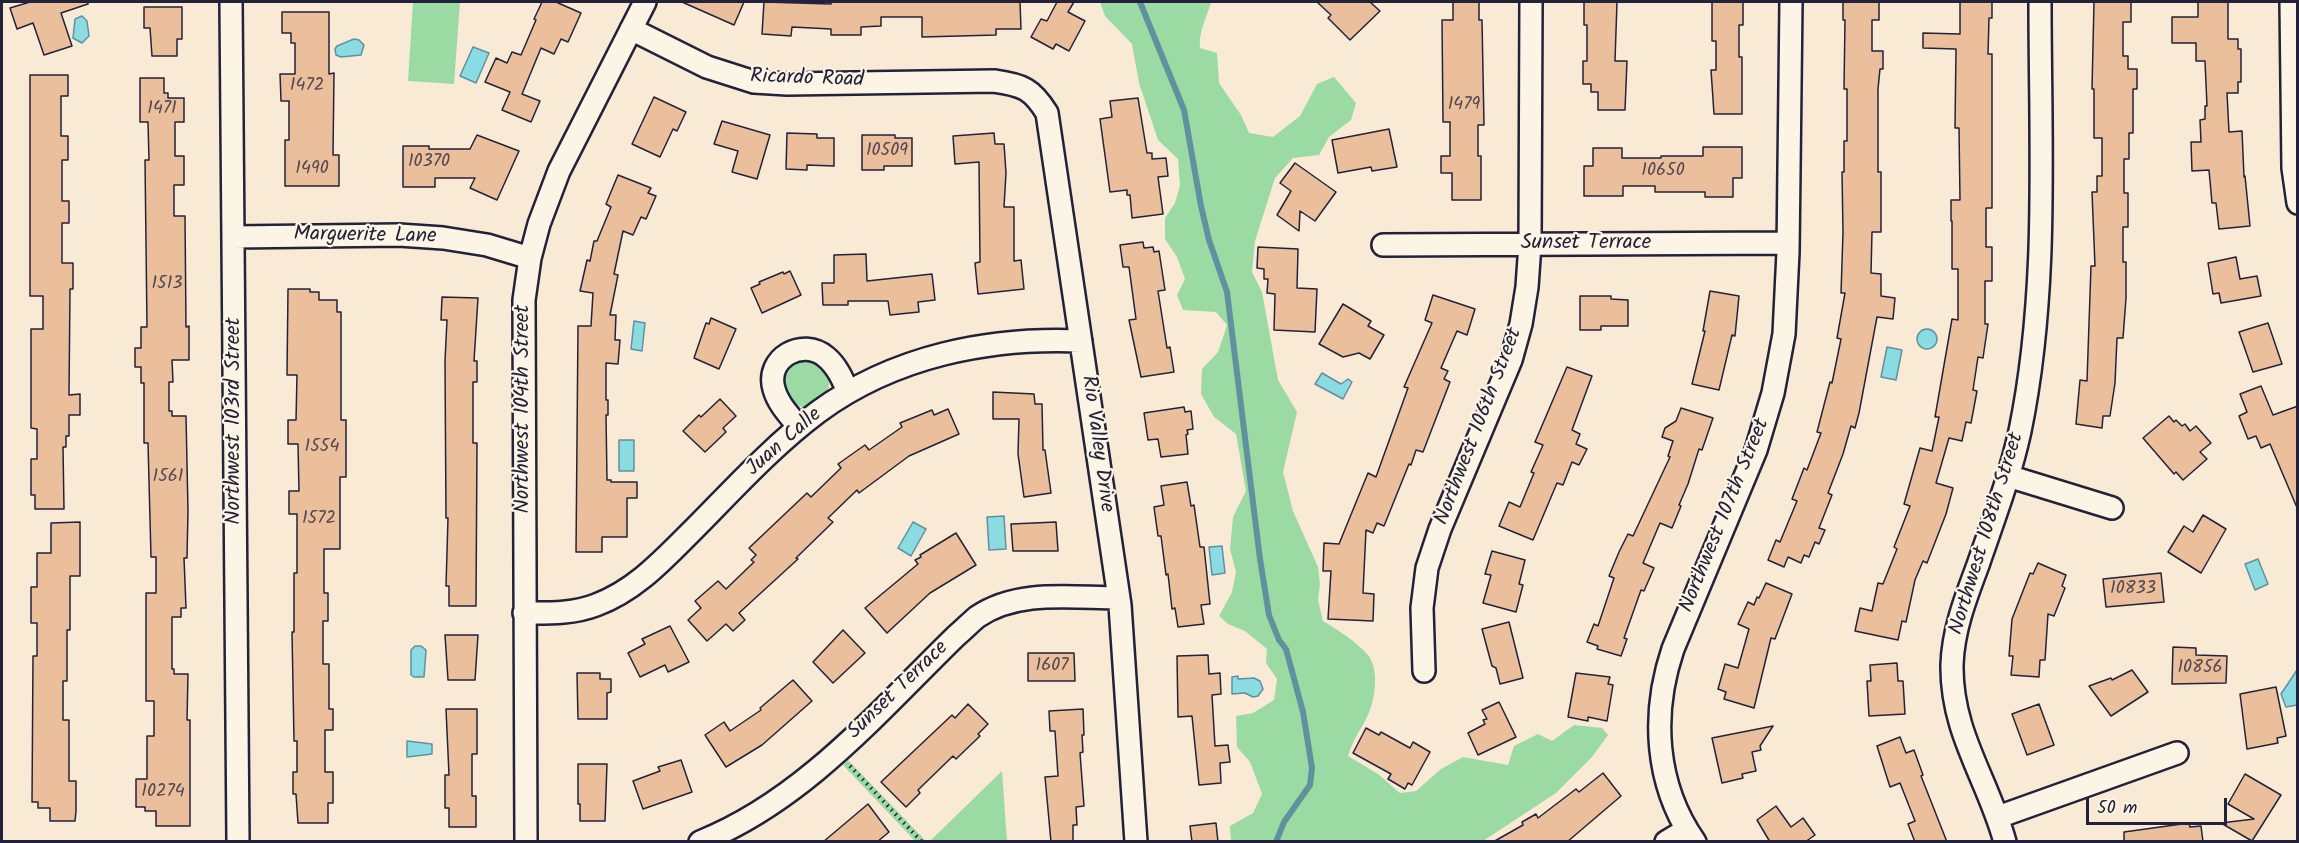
<!DOCTYPE html>
<html>
<head>
<meta charset="utf-8">
<style>
	body { margin:0 }
	#map { position:relative; width:2299px; height:843px; overflow:hidden; background:#f9ead6; font-family:Kalam,sans-serif }
	canvas { display:block }
	.frame { position:absolute; inset:0; border:3px solid #22223b; pointer-events:none }
	.scale { position:absolute; left:2086px; top:798px; width:141px; height:27px; box-sizing:border-box; border:3px solid #22223b; border-top:0; padding-left:8px; font-size:18px; line-height:21px; white-space:nowrap; color:#22223b; -webkit-text-stroke:4px #fcf5e5; paint-order:stroke }
</style>
</head>
<body>
<div id="map">
<canvas width="2299" height="843"></canvas>
<div class="frame"></div>
<div class="scale">50 m</div>
</div>
<script>
const c = document.querySelector('canvas').getContext('2d');
c.lineJoin = 'round';
function paint(path, color) { c.fillStyle = color; c.fill(path, 'evenodd'); }
function stroke(path, color, width, dash) { c.strokeStyle = color; c.lineWidth = width; c.lineCap = dash ? 'butt' : 'round'; c.setLineDash(dash || []); c.stroke(path); }
function drawText(font, color, halo, rows, align = 'center') {
  c.font = font + ' Kalam,sans-serif'; c.lineWidth = 4.5; c.setLineDash([]); c.textBaseline = 'middle'; c.strokeStyle = halo; c.fillStyle = color; for (const [text, x, y, turn = 0] of rows) {
    c.save(); c.translate(x, y); c.rotate((+turn || 0) * Math.PI / 180); c.textAlign = isNaN(turn) ? turn : align; if (halo) c.strokeText(text, 0, 0); c.fillText(text, 0, 0); c.restore();
  }
}
const green = new Path2D(`
	M413 2H460L454 84 408 81Z
	M1100 2H1211C1207 18 1198 31 1200 48L1217 53 1219 83 1241 115 1249 133 1273 137 1300 116 1317 84 1334 77 1356 103 1351 120 1329 137 1319 155 1293 158 1275 178 1255 241 1252 272 1262 292 1278 380 1297 412 1283 472 1293 511 1318 567 1320 584 1318 600 1323 621C1339 631 1356 641 1368 655 1380 670 1375 703 1366 719 1359 732 1352 742 1348 756L1378 774 1400 793 1416 791 1441 769 1463 757 1508 765 1514 746 1538 734 1552 741 1574 725 1602 728 1608 735 1592 757 1556 793 1483 841H1231L1230 826 1253 813 1262 794 1250 762 1237 747 1236 716 1253 713 1274 700 1277 679 1266 663 1267 649 1245 631 1228 624 1219 616 1232 592 1236 572 1230 549 1233 517 1246 491 1236 434 1214 417 1201 394 1202 369 1218 352 1227 325 1216 312 1183 310 1177 295 1185 279 1177 257 1165 239V218L1175 203 1180 186 1178 159 1158 140 1139 83 1132 44 1105 16Z
	M803 360H815L831 374 827 394C823 398 818 403 812 406 791 416 766 370 803 360Z
	M848 760 926 841H915L843 765Z
	M1002 771 1007 841H930Z`);
const water = new Path2D(`
	M82 16 87 21 89 36 82 43 73 38 75 19Z
	M354 39 359 40 364 45 361 55 341 57 336 55 335 49 337 46Z
	M473 47 489 53 476 83 460 76Z
	M634 321 645 323 642 351 631 349Z
	M1917 339a10 10 0 1 1 20 0a10 10 0 1 1-20 0Z
	M1887 347 1902 350 1896 380 1881 377Z
	M1322 373 1341 384 1348 379 1352 382 1343 399 1315 384Z
	M619 440H634V471H619Z
	M1004 516 1006 549 989 550 987 517Z
	M913 522 926 529 911 556 898 548Z
	M1222 546 1225 573 1212 575 1209 547Z
	M2258 559 2268 584 2255 590 2245 564Z
	M415 646H421L426 650 424 677H414L411 675V650Z
	M2297 670V705L2286 707 2281 694Z
	M1238 676V679L1254 678 1260 681 1263 689 1258 696 1253 697 1245 693 1232 694V677Z
	M407 741 432 744V754L407 757Z`);
const stream = new Path2D(`
	M1140 2 1184 110 1201 206 1209 240 1227 292 1260 559 1269 615 1279 640 1286 649 1303 712 1312 768 1310 785 1284 822 1276 842`);
const building = new Path2D(`
	M30 2H88V4L61 13 72 46 44 55 33 23 17 29 10 8Z
	M542 2H556L581 13 568 42 561 39 554 54 541 48 522 94 540 101 531 122 502 110 510 92 485 82 496 58 507 63 512 52 521 55 536 20 534 19Z
	M682 2H744L734 25Z
	M764 2 831 4V2H1020L1021 29H996V35L922 37V17H881V26L861 27V35H831V29L792 27 791 36 762 34Z
	M1057 2H1074L1068 12 1085 21 1069 51 1056 44 1053 49 1031 37 1041 19 1047 21Z
	M1317 2H1370L1380 11 1350 40 1328 18 1331 15Z
	M1453 2H1479V20H1482L1484 125H1478V156H1481V200H1452V173H1441V156H1450V122H1443L1442 20H1453Z
	M1584 2H1617L1615 61H1627L1625 110H1598V92H1591V84H1583V61H1587V25H1584Z
	M1712 2H1743V25H1739V57H1742V114H1714L1711 70H1716V41H1712Z
	M1843 2H1879V20H1872V51H1883V69H1880L1878 89V172H1881V232H1872L1871 273 1881 274V296L1895 298 1893 319 1877 317 1859 413 1855 428 1851 426 1843 454 1828 493 1832 495 1819 528 1825 530 1819 544 1815 542 1809 557 1804 555 1801 563 1788 557 1784 567 1768 560 1776 540 1780 542 1797 501 1792 499 1804 468 1807 470 1821 433 1817 432 1830 382 1832 383 1841 339 1837 338 1845 293H1841L1843 232 1842 172H1844V141H1847V89H1844L1845 20H1843Z
	M1960 2H1992V18H1989L1988 54H1992V208H1986V247H1992V281H1985V324H1988L1983 358 1978 357 1973 390 1977 391 1971 423 1966 422 1962 441 1949 438 1936 483 1953 488 1946 514 1927 563 1923 561 1915 580 1906 622 1902 621 1898 640 1855 631 1860 608 1872 611 1878 583 1883 584 1897 549 1894 547 1910 506 1904 504 1920 448 1932 451 1939 417H1935L1952 319 1958 320V269H1952V221H1951V200H1960L1959 128H1955L1956 49 1923 48V33L1960 34Z
	M2094 2H2131V22H2123V56H2128V69H2137V89H2133V133H2129V159H2124V193H2128V227H2123V262H2126V298L2123 338H2117L2115 383 2110 416H2103L2102 428 2076 424 2080 380 2087 381 2091 266H2095L2092 192H2097V176H2102V138H2094V89H2092Z
	M2198 2H2228V39H2238V49H2241V82H2238V93H2227L2229 132 2242 131 2244 177 2245 176 2250 226 2219 229 2216 203H2212L2209 170 2192 171 2191 142H2201L2200 120 2205 119V106H2207L2205 61H2196V43H2172V17H2198Z
	M144 7H182V39H177V56H152L150 28H144Z
	M282 12H329V74L334 73 333 155H339V186H285V140H289V101H281L280 74H295V43H291V33H282Z
	M30 75H68V96H61V136H68V160H62V201H69V223H62V263H73V289H70L69 395 80 394V415H69V436H66V447H63L64 509H35V495H31V459H37V429L31 428V329H43V296H30Z
	M140 78H164V93H168V98H184V122H175V156H184V185H174V216H185L186 327 189 326V360H172L173 382H169V411H172V416H186L188 511 187 558H184L186 608H181V617H172V669H174V674H188L187 720H190V826H156V811H145V807H136V779H147V736H154V701H146V593H156V557H151L148 443H144V383H141V367H135V348H141V327H147L145 160H149L148 122H140Z
	M654 97 686 112 677 131 673 129 660 157 632 144Z
	M1138 98 1147 153H1152V159L1166 158 1168 176 1158 177 1163 214 1132 218 1130 195H1127V190L1110 192 1100 119 1112 117 1110 101Z
	M722 121 770 135 757 179 732 172 738 151 714 144Z
	M1389 129 1397 167 1372 171 1371 167 1338 173 1332 140Z
	M787 133 817 134V138H834V166L807 165V170L786 169Z
	M994 133 995 144H1004L1006 173 1004 207H1014V261L1021 260 1024 289 978 294 975 263 980 262 979 162 955 164 953 136Z
	M477 135 519 151 497 200 470 188 475 178H435V187H403V146H429V149H470Z
	M862 135H895V138H912V166H884V170H862Z
	M1703 147H1742V178H1733V197H1705V192H1655V186H1623V196H1584V166H1593V148H1622V158H1661V156H1703Z
	M1295 163 1336 192 1315 221 1300 211 1299 231 1277 215 1291 191 1280 183Z
	M618 175 651 188 648 193 656 196 646 219 641 217 633 235 623 231 614 274 618 275 610 315H616L615 340H620L618 364 606 363V400H608V415H606L607 480H611V482H637V498H627V537H602V552H576L578 326H591L593 293 580 291 587 260 590 261 594 241H597L611 207 606 204Z
	M1143 242 1144 248 1153 247 1154 252 1159 251 1165 290 1158 291 1167 348 1170 347 1174 372 1141 377 1129 320 1136 319 1129 267H1123L1120 245Z
	M1258 247 1298 249 1297 288 1317 289 1315 332 1274 330 1275 294 1267 293 1268 279H1264V269L1257 268Z
	M866 254 867 281 932 274 935 300 918 302 919 312 890 315 888 301H848V305H823L822 283H834V255Z
	M2236 257 2240 279 2257 276 2261 296 2221 303 2219 293 2213 294 2208 263Z
	M790 271 801 295 762 313 751 288 760 284 759 282 783 272 784 274Z
	M288 289H310V292H319V300H337V312H341V420H346V477H340V549H324V593H328V621H323V664H329V709H333V730H325V772H333V803H328V823H298L296 794H293V772H297V741H294L292 632H294V573H297V514H289V491H299L298 444H288V420H296L297 375H287Z
	M1710 291 1739 296 1735 336 1732 335 1719 390 1692 384 1705 331H1703Z
	M1433 295 1475 309 1467 335 1457 331 1441 368 1448 371 1444 379 1450 382 1423 452 1416 450 1411 465 1409 464 1384 526 1377 523 1373 533 1366 530 1363 593 1374 594 1373 621 1328 619 1331 571H1323L1324 543 1339 544 1368 473 1376 477 1408 388 1404 387 1432 323 1425 320Z
	M1580 296H1611V299L1628 300V326H1601V330H1580Z
	M442 297 478 298 474 361H477V382H473V443H477L476 606H449V586H446L448 518H446L445 361 447 320H441Z
	M1343 304 1371 321 1368 326 1384 335 1370 359 1359 353 1343 357 1319 344Z
	M711 318 736 329 719 369 694 358 706 323 709 324Z
	M2268 323 2282 364 2253 372 2239 332Z
	M1567 367 1592 376 1572 430 1580 434 1576 444 1587 449 1579 465 1572 462 1563 485 1557 483 1533 540 1499 526 1509 502 1520 507 1534 473 1531 472 1543 445 1535 442Z
	M2261 386 2273 415 2298 406V510L2270 444 2261 448 2256 436 2248 439 2239 416 2247 412 2240 394Z
	M993 392 1034 394 1035 404H1042L1043 450H1045L1051 493 1024 497 1018 454 1019 419H993Z
	M720 399 736 416 723 428 726 432 705 452 683 431 699 415 701 417Z
	M1184 407 1185 412 1191 411 1193 429 1187 430 1188 434 1186 435 1188 454 1161 457 1158 439 1148 440 1144 413Z
	M1681 408 1713 418 1702 450 1699 449 1688 484 1679 505 1681 506 1672 528 1660 523 1643 563 1654 568 1644 591 1641 590 1624 638 1627 639 1621 656 1597 649 1598 646 1587 642 1594 624 1598 626 1614 578 1609 576 1619 552 1628 534 1633 536 1670 457 1668 456 1673 441 1662 437 1665 428 1676 421Z
	M948 409 959 434 909 456 859 493 857 490 828 518 833 522 796 558 798 559 739 613 745 620 733 631 726 624 707 641 688 620 701 608 695 601 718 581 726 589 754 562 751 560 756 555 749 548 807 493 811 497 841 468 838 464 865 445 869 450 902 427 900 423 932 410 934 415Z
	M2169 416 2174 422 2176 420 2182 426 2185 424 2190 431 2196 426 2211 443 2200 452 2207 459 2183 480 2176 472 2174 474 2143 438Z
	M1187 482 1191 506 1194 505 1200 547H1204L1210 604 1201 605 1204 624 1178 627 1175 608 1172 609 1168 574 1166 575 1161 536H1158L1154 507 1164 505 1161 486Z
	M2203 515 2226 529 2201 573 2168 552 2184 526 2193 532Z
	M80 522V576H70V630H67V681H63V720H69V781H76V811L75 821H50V808H38V802H32L33 656H37V623H31V587H37V553H51V523Z
	M1056 522 1058 551H1013L1011 524Z
	M956 533 976 565 930 593 887 633 865 608 918 564 915 560 921 557 920 555Z
	M1492 551 1525 560 1519 584 1523 585 1516 612 1483 603 1491 575 1485 574Z
	M2038 563 2066 575 2062 586 2065 588 2054 616 2048 614 2045 660H2040L2039 677 2011 675 2013 656H2009L2012 619 2030 573 2033 574Z
	M2161 573 2164 602 2106 607 2103 579Z
	M1766 583 1792 594 1775 639 1771 638 1754 708 1724 699 1726 692 1718 689 1725 664 1738 668 1749 629 1738 624 1748 602 1754 605 1757 597 1759 598Z
	M1509 622 1523 678 1500 684 1496 668 1492 666 1482 629Z
	M670 626 689 662 668 672 665 665 640 677 628 653 645 644 642 639Z
	M843 630 865 653 833 683 813 662Z
	M445 635H478L475 680H448Z
	M2173 647 2196 648V655L2227 656 2226 683 2172 684Z
	M1028 653H1074L1075 681H1028Z
	M1208 655 1209 674 1220 673 1221 694 1212 695 1215 746 1228 745 1230 762 1220 763 1221 783 1199 785 1192 716 1178 717 1177 656Z
	M1897 663 1898 681H1903L1905 714 1869 716 1867 681H1871L1870 665Z
	M2132 670 2148 692 2111 716 2089 686 2111 678 2112 680Z
	M577 673H600V679H611V692L607 693V719H578Z
	M1576 673 1610 677 1608 684 1613 685 1607 721 1588 717V721L1568 717Z
	M793 680 812 701 762 745 726 767 705 735 724 722 730 731 761 710 760 708Z
	M2276 687 2286 736 2277 738 2278 743 2247 749 2240 694Z
	M1499 702 1516 737 1478 755 1468 733 1485 724 1483 720 1487 719 1482 710Z
	M968 704 988 724 978 734 980 736 956 759 953 756 918 790 920 793 906 807 881 782 952 715 955 718Z
	M2039 704 2054 745 2027 755 2012 714Z
	M446 709H477V754H472V796H476V827H449V808H445V775H449Z
	M1083 709 1084 735H1082L1083 752 1080 753 1084 806 1076 807 1077 825H1073V842H1051L1045 777 1058 776 1055 731H1050L1049 711Z
	M1773 726 1760 746 1761 750 1752 752 1756 771 1742 774 1743 778 1722 783 1712 738Z
	M1366 728 1379 735 1381 732 1410 748 1413 742 1430 752 1412 785 1408 783 1405 789 1388 779 1391 774 1353 753Z
	M1900 737 1906 753 1914 750 1923 775 1921 776 1947 842H1915L1908 824 1915 821 1900 783 1890 787 1877 746Z
	M681 760 692 792 643 809 633 781 660 771 658 767Z
	M578 764H607L605 821H580V804H578Z
	M1603 773 1621 796 1567 842H1493L1523 825 1522 822 1536 814 1538 818 1576 789 1579 792Z
	M2245 774 2281 795 2252 841 2221 823 2254 819 2228 804Z
	M868 804 889 832 877 842H823Z
	M1776 806 1791 827 1803 818 1815 835 1805 842H1770L1757 820Z
	M1216 823 1218 842H1192L1190 826Z
	M2189 823 2190 827 2201 826 2203 842H2124V832Z`);
const path = new Path2D(`
	M850 766 922 842`);
const minor = new Path2D(`
	M231 2 238 842
	M2291 2 2293 168 2298 203
	M631 29 707 67 754 82 787 84 994 81C1023 85 1032 89 1047 113L1120 605 1136 842
	M233 237 399 235 443 238 487 245 530 258
	M1383 245 1788 243
	M799 427C790 416 778 404 774 389 765 358 803 337 826 357 837 366 843 380 848 392
	M2008 476 2112 508
	M524 613C548 613 573 614 596 605 634 591 661 562 689 534 731 492 771 447 818 412 894 356 989 337 1081 341
	M1424 671 1422 608 1427 568 1440 529 1511 360 1521 324 1527 287 1530 244 1531 2
	M1998 817 2177 753
	M526 842 524 300 530 258 539 224 559 171 645 2
	M700 842C803 801 878 712 956 636 963 630 970 623 977 617 1018 589 1072 598 1119 598
	M1666 842 1686 830
	M1695 842C1655 785 1651 714 1673 649L1756 450 1773 393 1784 334 1788 252 1791 2
	M2005 842C1988 779 1951 733 1952 665 1953 630 1966 597 1978 565 1993 521 2010 477 2020 431 2049 290 2040 144 2040 2`);
const numberNames = [
	["1472",307,87],
	["1479",1464,106],
	["1471",162,110],
	["10509",887,152],
	["10370",429,163],
	["1490",312,170],
	["10650",1663,172],
	["1513",167,285],
	["1554",322,448],
	["1561",168,478],
	["1572",319,520],
	["10833",2133,590],
	["1607",1052,667],
	["10856",2200,669],
	["10274",163,793]
];
const streetNames = [
	["Ricardo Road",807,80,2],
	["Marguerite Lane",365,237,1],
	["Sunset Terrace",1586,244],
	["Northwest 104th Street",524,409,-90],
	["Northwest 103rd Street",235,421,-90],
	["Northwest 106th Street",1480,427,-69],
	["Juan Calle",785,443,-41],
	["Rio Valley Drive",1096,444,82],
	["Northwest 107th Street",1726,516,-68],
	["Northwest 108th Street",1988,534,-73],
	["Sunset Terrace",899,691,-44]
];
paint(green, '#9cdaa3');
paint(water, '#8adbe2');
stroke(water, '#60919f', 1.5);
stroke(stream, '#60919f', 6);
paint(building, '#ebbf9b');
stroke(building, '#22223b', 1.5);
stroke(minor, '#22223b', 26);
stroke(path, '#22223b', 4, [1.5, 4.5]);
stroke(minor, '#fcf5e5', 21);
drawText('18px', '#544953', null, numberNames);
drawText('21px', '#22223b', '#fcf5e5', streetNames);
</script>
</body>
</html>
